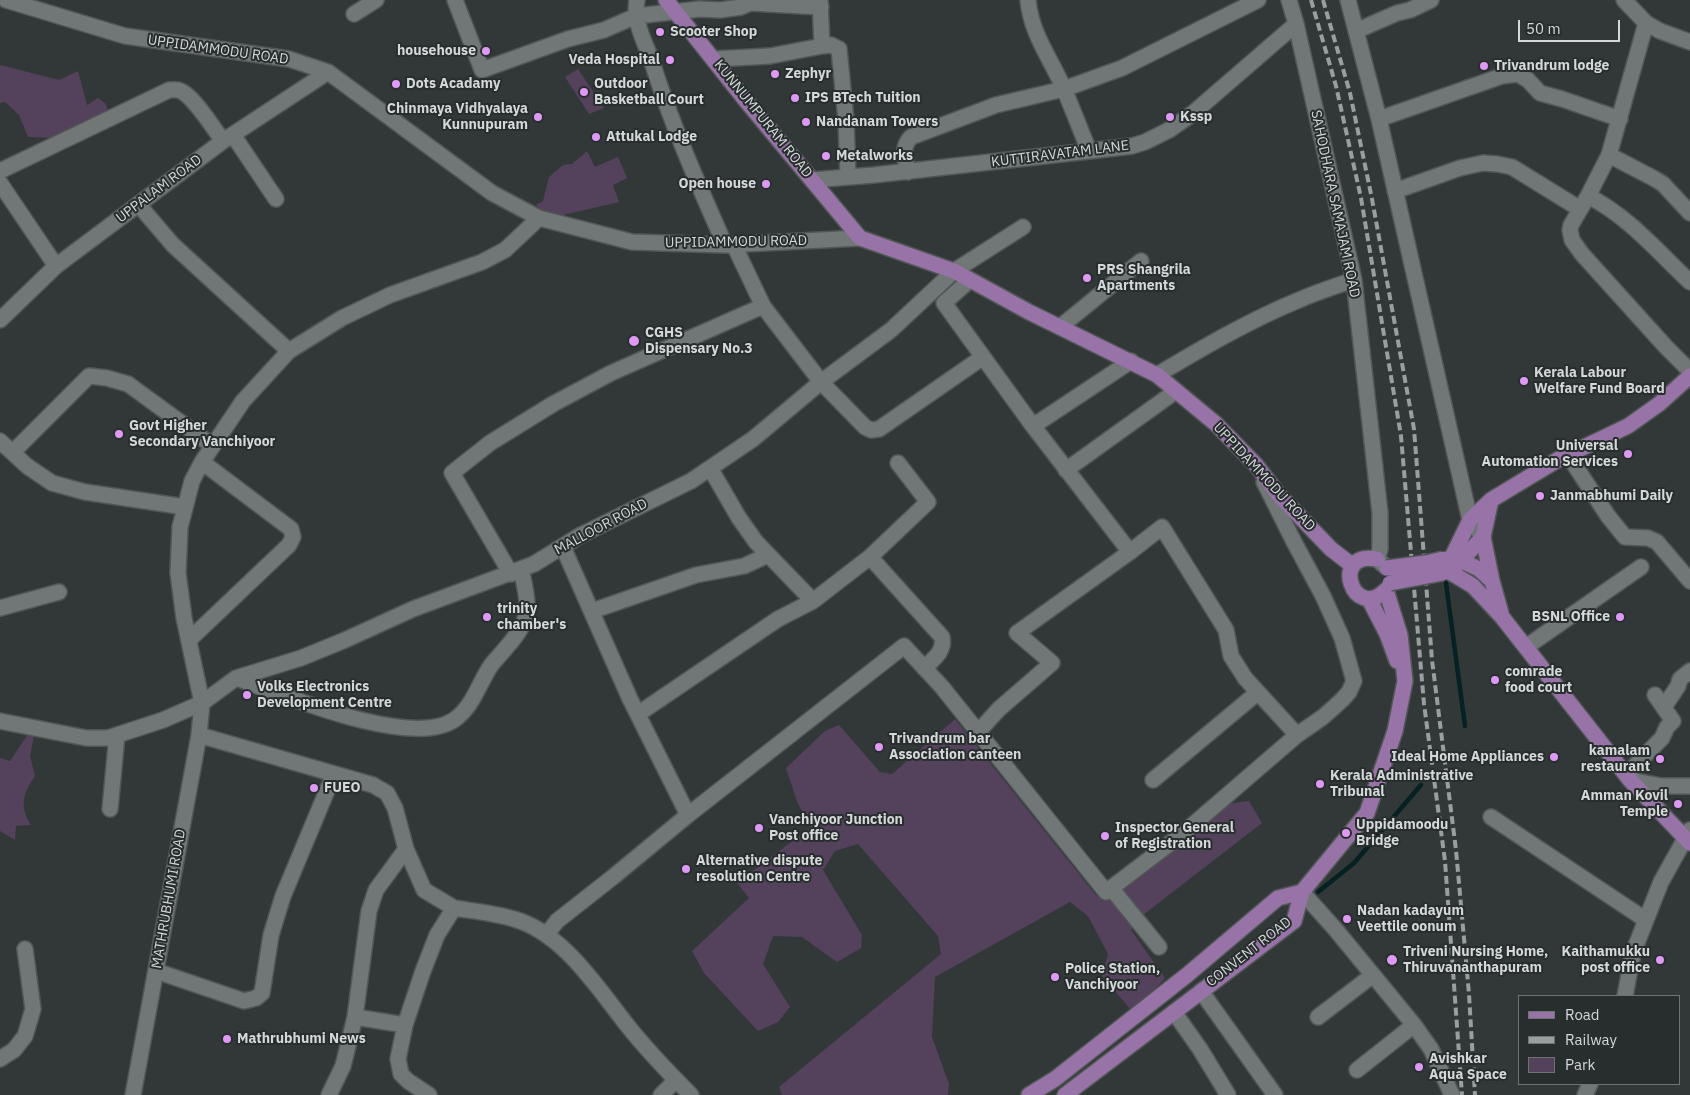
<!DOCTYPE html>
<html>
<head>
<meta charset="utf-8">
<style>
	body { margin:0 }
	#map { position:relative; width:1690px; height:1095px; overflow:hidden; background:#323838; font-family:"IBM Plex Sans",sans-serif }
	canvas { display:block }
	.legend { position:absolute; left:1518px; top:995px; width:162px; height:90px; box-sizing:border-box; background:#282e2e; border:1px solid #6d7272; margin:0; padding:6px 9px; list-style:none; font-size:15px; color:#d4d8d8 }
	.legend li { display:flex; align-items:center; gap:10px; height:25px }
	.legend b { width:25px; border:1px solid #6d7272 }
	.scale { position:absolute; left:1518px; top:20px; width:102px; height:22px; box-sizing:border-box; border:2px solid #d4d8d8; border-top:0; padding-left:6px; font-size:15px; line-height:18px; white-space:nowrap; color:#d4d8d8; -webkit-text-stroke:4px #282e2e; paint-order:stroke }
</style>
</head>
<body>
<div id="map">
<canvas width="1690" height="1095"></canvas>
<ul class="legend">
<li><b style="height:6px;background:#9873a8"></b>Road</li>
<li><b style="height:6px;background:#999e9e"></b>Railway</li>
<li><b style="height:14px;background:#54415b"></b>Park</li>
</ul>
<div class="scale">50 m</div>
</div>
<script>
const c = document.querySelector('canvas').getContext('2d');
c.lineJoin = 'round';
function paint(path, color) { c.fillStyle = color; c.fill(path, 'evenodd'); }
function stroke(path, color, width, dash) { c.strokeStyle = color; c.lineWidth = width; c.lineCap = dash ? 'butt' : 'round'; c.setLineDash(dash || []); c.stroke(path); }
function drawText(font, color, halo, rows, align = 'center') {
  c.font = font + ' "IBM Plex Sans",sans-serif'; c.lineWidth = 4; c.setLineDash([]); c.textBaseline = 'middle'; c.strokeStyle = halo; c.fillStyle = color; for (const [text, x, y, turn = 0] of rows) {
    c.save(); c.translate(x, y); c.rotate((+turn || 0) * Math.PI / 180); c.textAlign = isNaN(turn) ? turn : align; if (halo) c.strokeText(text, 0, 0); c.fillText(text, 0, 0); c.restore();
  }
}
const green = new Path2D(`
	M0 65 59 80 78 71 87 105 98 98 106 104 109 115 55 138 28 137 19 115 5 102 0 103Z
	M578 69 604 108 589 114 565 77Z
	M587 151 595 167 618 157 627 178 613 185 619 202 550 218 536 205 543 201 549 177 563 165 572 164Z
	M955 719 1095 894 1107 901 1228 804 1249 801 1262 823 1143 915 1131 930 1165 978 1148 998 1131 1010 1102 976 1108 954 1088 916 1070 902 935 977 932 1037 949 1084 948 1095H782L779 1087 941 954 938 936 858 844 835 851 823 870 862 935 861 948 837 962 802 937 773 936 763 964 790 1007 778 1022 758 1031 704 973 692 951 749 898 737 883 811 827 798 804 786 768 825 731 839 725 880 772 892 774Z
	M28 734 34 735 30 756 35 776C23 793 19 806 31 825L16 826 15 840 0 831V758L10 761Z`);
const stream = new Path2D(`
	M1446 583 1465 726
	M1318 892 1354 863 1421 785`);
const minor = new Path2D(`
	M6 0 125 36 289 59 328 72 492 193 539 218 632 242 725 245 860 238
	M455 0 482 70 568 39 604 30 636 16 700 9 720 10 741 7 750 3 821 7
	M637 0C633 21 644 40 651 59 671 123 698 184 725 245
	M820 0 822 46
	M1028 0C1031 34 1051 59 1064 89 1073 110 1081 131 1089 151
	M1289 0 1296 24 1354 280 1380 513V549L1377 559 1386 567
	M1348 0 1379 119 1470 520 1483 537
	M1624 0 1646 23 1660 31 1690 42
	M354 14 376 0
	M1646 23 1609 155 1588 196 1571 225 1570 230 1572 240 1582 254 1666 347 1690 371
	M1356 31 1397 13 1410 10 1431 0
	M714 59 770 56 822 46 831 45 839 49 846 120 848 176
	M1379 119 1502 76 1518 74 1528 80 1540 93 1562 99 1620 119
	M233 135 276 199
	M1609 155 1655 179 1663 184 1690 213
	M0 171 169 90C173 90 177 89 181 91 194 97 214 129 223 141
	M908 172C905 159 901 147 911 137L996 105 1064 89 1122 68 1258 0
	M812 180 874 175 1089 151 1132 146 1145 142 1169 130 1192 114 1296 24
	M0 183 56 266
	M1395 191 1460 168 1483 163 1497 164 1512 167 1580 209
	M1588 196C1628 216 1658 252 1690 282
	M138 204 173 245 289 351
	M734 245 763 306 821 382 865 427 871 430 879 429 983 357
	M970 280 944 303 1033 426 1130 552
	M0 320 56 266 223 141 328 72
	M1060 327 1141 261
	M1157 375C1202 348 1250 320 1299 300 1317 292 1336 286 1354 280
	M1033 426 1131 361
	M0 441 27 466 52 483 85 492 185 507
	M13 452 89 376 107 378 128 384 213 446
	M1568 455 1608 516 1625 537 1648 538 1657 542 1690 581
	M710 468 739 518 756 542 813 601
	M1066 470 1176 391
	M563 547 630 699 688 815
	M870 557 942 637C945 651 934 659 924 668
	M511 574 452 473 490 443 553 404 611 373 763 306
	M0 608 59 592
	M592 611 696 575 744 566 768 555
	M189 640 289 545 293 537 291 529 202 462
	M1526 647 1641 567
	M236 678C284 695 410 749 454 720 474 706 479 682 492 664 504 649 525 631 527 610 528 597 524 583 521 569
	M1664 707 1678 686 1680 679 1690 671
	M638 714 778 619 813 601 870 557 928 502 898 463
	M0 721 86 738H108L163 720 202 703 236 678 301 658 345 640 413 609 534 564 581 535 691 481 753 439 821 382 891 330 954 271 1023 227
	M978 732 999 709 1052 663 1017 633 1130 552 1162 527 1226 630 1231 656 1245 678 1297 735
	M199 735 373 785 387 793 395 808 406 849 424 890 454 908 437 935 423 971 405 1025 398 1059 401 1074 408 1081 429 1095
	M1626 775 1662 738 1667 727 1673 721 1655 695
	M1153 780 1257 693
	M1630 780 1661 786H1690
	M110 809 117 735
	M1491 817 1646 920
	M1111 888 1159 947
	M1302 892 1336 930 1414 1025 1431 1049 1452 1095
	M454 908C474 911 495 913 514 919 563 933 597 987 627 1025 646 1049 669 1073 691 1095
	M547 934 557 921 613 877 688 815 904 646 942 687 1106 892 1181 835 1297 735 1323 717 1342 700 1349 692 1354 681 1342 638 1323 596 1293 540 1264 482
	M156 971 244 1001 256 998 262 993 271 935 283 896 334 774
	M1201 991 1275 1095
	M1625 996 1633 953 1661 882 1690 830
	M1174 1012 1200 1049 1228 1095
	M355 1017 405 1025
	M1318 1017 1373 975
	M0 1059 14 1050 25 1036 33 1009 25 949
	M1357 1070 1414 1025
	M133 1095 199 735 202 703 184 618 178 573 180 527 192 481 202 462 243 401 289 351 342 318 390 295 482 262 505 250 539 218
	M329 1095 343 1066 355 1017 369 911 376 890 406 849
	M661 1095 676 1080
	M1585 1095 1590 1084`);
const major = new Path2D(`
	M666 0 747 102 860 238 954 271 1029 312 1157 375 1216 424 1256 465 1279 495 1331 549 1353 566
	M1491 500 1483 537 1492 581 1501 613
	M1452 557 1470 520 1491 500 1559 459 1628 426 1659 404 1690 376
	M1453 557 1479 569 1492 581
	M1450 572 1473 586 1502 617 1630 780 1690 843
	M1450 572 1483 537
	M1369 599 1387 634 1397 661
	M1029 1095 1055 1079 1187 975 1278 898 1302 892
	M1065 1095 1294 921 1302 892 1367 813 1395 731 1405 681 1400 635 1386 590C1353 623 1329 550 1377 559`);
const rail = new Path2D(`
	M1311 0 1336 86 1361 198 1401 436 1424 704 1445 861 1462 1095
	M1323 0 1350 93 1372 199 1414 429 1432 660 1456 850 1469 994 1475 1095`);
const majorBridge = new Path2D(`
	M1387 568 1426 563 1443 559
	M1390 583 1443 573`);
const markers = [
	[660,32,5,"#dd99f4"],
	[486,51,5,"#dd99f4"],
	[670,60,5,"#dd99f4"],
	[1484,66,5,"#dd99f4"],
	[775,74,5,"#dd99f4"],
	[396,84,5,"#dd99f4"],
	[584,92,5,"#dd99f4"],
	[795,98,5,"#dd99f4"],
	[538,117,5,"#dd99f4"],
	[1170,117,5,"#dd99f4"],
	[806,122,5,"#dd99f4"],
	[596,137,5,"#dd99f4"],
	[826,156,5,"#dd99f4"],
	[766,184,5,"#dd99f4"],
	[1087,278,5,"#dd99f4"],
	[634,341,6,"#dd99f4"],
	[1524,381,5,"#dd99f4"],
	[119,434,5,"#dd99f4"],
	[1628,454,5,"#dd99f4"],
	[1540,496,5,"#dd99f4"],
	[487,617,5,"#dd99f4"],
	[1620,617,5,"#dd99f4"],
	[1495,680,5,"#dd99f4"],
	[247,695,5,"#dd99f4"],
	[879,747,5,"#dd99f4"],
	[1554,757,5,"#dd99f4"],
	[1660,759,5,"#dd99f4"],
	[1320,784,5,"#dd99f4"],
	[314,788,5,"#dd99f4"],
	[1678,804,5,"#dd99f4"],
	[759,828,5,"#dd99f4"],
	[1346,833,5,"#dd99f4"],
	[1105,836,5,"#dd99f4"],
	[686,869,5,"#dd99f4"],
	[1347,919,5,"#dd99f4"],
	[1392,960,6,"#dd99f4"],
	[1660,960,5,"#dd99f4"],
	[1055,977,5,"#dd99f4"],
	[227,1039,5,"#dd99f4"],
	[1419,1067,5,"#dd99f4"]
];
const poiNames = [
	["Scooter Shop",670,32],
	["househouse",476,51,"right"],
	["Veda Hospital",660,60,"right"],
	["Trivandrum lodge",1494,66],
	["Zephyr",785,74],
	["Dots Acadamy",406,84],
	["Outdoor",594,84],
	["Basketball Court",594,100],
	["IPS BTech Tuition",805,98],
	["Chinmaya Vidhyalaya",528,109,"right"],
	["Kunnupuram",528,125,"right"],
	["Kssp",1180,117],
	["Nandanam Towers",816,122],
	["Attukal Lodge",606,137],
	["Metalworks",836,156],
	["Open house",756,184,"right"],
	["PRS Shangrila",1097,270],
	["Apartments",1097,286],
	["CGHS",645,333],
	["Dispensary No.3",645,349],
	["Kerala Labour",1534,373],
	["Welfare Fund Board",1534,389],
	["Govt Higher",129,426],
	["Secondary Vanchiyoor",129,442],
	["Universal",1618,446,"right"],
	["Automation Services",1618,462,"right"],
	["Janmabhumi Daily",1550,496],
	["trinity",497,609],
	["chamber's",497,625],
	["BSNL Office",1610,617,"right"],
	["comrade",1505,672],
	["food court",1505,688],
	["Volks Electronics",257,687],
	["Development Centre",257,703],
	["Trivandrum bar",889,739],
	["Association canteen",889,755],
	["kamalam",1650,751,"right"],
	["restaurant",1650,767,"right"],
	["Ideal Home Appliances",1544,757,"right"],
	["Kerala Administrative",1330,776],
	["Tribunal",1330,792],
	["FUEO",324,788],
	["Amman Kovil",1668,796,"right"],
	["Temple",1668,812,"right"],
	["Vanchiyoor Junction",769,820],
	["Post office",769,836],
	["Uppidamoodu",1356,825],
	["Bridge",1356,841],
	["Inspector General",1115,828],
	["of Registration",1115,844],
	["Alternative dispute",696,861],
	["resolution Centre",696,877],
	["Nadan kadayum",1357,911],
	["Veettile oonum",1357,927],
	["Triveni Nursing Home,",1403,952],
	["Thiruvananthapuram",1403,968],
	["Kaithamukku",1650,952,"right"],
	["post office",1650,968,"right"],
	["Police Station,",1065,969],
	["Vanchiyoor",1065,985],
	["Mathrubhumi News",237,1039],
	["Avishkar",1429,1059],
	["Aqua Space",1429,1075]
];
const streetNames = [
	["UPPIDAMMODU ROAD",218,50,8],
	["KUNNUMPURAM ROAD",763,119,51],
	["KUTTIRAVATAM LANE",1060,154,-7],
	["UPPALAM ROAD",159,189,-37],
	["SAHODHARA SAMAJAM ROAD",1335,204,78],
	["UPPIDAMMODU ROAD",736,242,-1],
	["UPPIDAMMODU ROAD",1264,477,47],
	["MALLOOR ROAD",601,527,-28],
	["MATHRUBHUMI ROAD",169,899,-80],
	["CONVENT ROAD",1249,952,-38]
];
paint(green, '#54415b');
stroke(stream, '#052121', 4.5);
stroke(minor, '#525656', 18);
stroke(major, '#525656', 18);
stroke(minor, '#717777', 15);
stroke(major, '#9873a8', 15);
stroke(rail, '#999e9e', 4, [8, 4]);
stroke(majorBridge, '#525656', 18, []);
stroke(majorBridge, '#9873a8', 15);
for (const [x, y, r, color] of markers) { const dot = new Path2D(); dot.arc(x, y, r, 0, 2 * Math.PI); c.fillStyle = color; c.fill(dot); stroke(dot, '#282e2e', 2); }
drawText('bold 14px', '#d4d8d8', '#282e2e', poiNames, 'left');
drawText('14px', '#d4d8d8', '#282e2e', streetNames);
</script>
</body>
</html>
